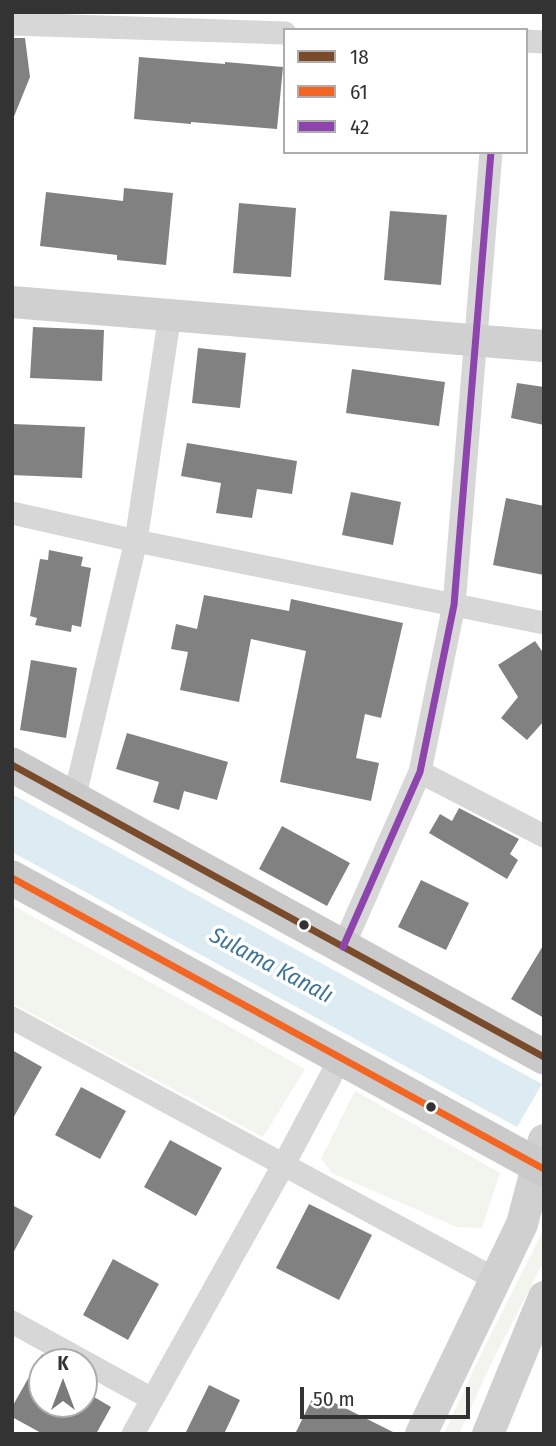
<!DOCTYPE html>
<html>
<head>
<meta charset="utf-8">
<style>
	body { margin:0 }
	#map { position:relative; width:556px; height:1446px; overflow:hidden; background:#fff; font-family:"Fira Sans Condensed",sans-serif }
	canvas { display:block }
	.frame { position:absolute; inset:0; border:14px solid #333; pointer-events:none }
	.legend { position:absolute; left:283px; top:28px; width:245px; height:126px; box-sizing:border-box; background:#fff; border:2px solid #adadad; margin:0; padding:9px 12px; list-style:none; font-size:21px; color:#333 }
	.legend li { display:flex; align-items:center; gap:14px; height:35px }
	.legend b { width:35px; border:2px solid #adadad }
	.north { position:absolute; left:28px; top:1348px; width:70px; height:70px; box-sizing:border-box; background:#fff; border:2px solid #adadad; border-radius:50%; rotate:0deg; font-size:19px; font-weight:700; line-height:28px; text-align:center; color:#333 }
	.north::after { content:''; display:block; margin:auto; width:24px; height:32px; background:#7a7a7a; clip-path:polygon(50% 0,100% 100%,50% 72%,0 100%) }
	.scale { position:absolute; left:300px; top:1387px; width:170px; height:32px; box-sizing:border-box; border:4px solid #333; border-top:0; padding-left:9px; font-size:21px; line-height:24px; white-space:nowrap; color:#333; -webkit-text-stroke:5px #fff; paint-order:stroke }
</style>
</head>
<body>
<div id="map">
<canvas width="556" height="1446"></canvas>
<div class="frame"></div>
<ul class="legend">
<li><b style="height:9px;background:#7a4b2a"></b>18</li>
<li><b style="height:9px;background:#f26522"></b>61</li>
<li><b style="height:9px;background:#8e44ad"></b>42</li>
</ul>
<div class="north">K</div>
<div class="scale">50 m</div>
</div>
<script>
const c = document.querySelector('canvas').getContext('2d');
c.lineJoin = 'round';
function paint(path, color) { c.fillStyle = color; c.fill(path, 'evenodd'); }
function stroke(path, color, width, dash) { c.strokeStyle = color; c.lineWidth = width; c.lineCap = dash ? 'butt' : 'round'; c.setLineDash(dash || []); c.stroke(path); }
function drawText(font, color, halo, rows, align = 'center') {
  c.font = font + ' "Fira Sans Condensed",sans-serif'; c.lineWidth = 7; c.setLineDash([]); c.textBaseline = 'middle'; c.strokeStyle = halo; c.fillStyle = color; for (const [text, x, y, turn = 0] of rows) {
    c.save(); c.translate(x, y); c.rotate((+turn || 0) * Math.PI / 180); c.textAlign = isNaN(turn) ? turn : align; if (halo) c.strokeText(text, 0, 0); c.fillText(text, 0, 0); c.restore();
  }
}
const green = new Path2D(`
	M12 905 305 1069 263 1137 12 1003Z
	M355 1091 500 1173 482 1228 457 1227 332 1173 321 1158Z
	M544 1229V1261L491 1364 459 1434H444L479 1358Z`);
const water = new Path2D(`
	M12 794 542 1084 517 1127 12 852Z`);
const building = new Path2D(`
	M12 38H25L30 77 13 119Z
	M139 57 225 64V62L283 67 277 129 191 122V124L134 119Z
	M124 188 173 193 166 265 117 260V255L40 246 46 192 123 201Z
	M239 203 296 208 291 277 233 273Z
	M390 211 447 215 441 285 384 280Z
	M33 327 104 330 102 381 30 378Z
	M198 348 246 353 240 408 192 403Z
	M352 369 445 382 439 426 346 413Z
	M517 383 544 387V425L511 418Z
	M13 424 85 427 82 478 12 475Z
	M187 443 297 461 292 494 257 489 252 518 216 513 221 483 181 476Z
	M351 492 401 502 393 545 342 535Z
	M506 498 544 506V575L493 565Z
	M49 550 83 557 81 566 91 568 81 627 72 625 71 632 35 625 37 618 30 616 40 559 48 560Z
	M204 595 289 611 291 599 403 623 381 718 365 714 356 758 379 763 371 801 280 782 306 651 251 639 239 702 180 690 188 652 171 649 176 624 197 629Z
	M535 641 544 654V721L527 740 501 718 518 697 498 665Z
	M31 660 77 668 66 738 20 730Z
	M127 733 228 762 217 800 184 791 179 810 153 802 159 782 116 769Z
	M459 808 519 839 510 854 518 860 507 879 429 833 440 814 452 821Z
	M282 826 350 863 327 906 259 869Z
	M421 880 469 903 446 950 398 927Z
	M544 944V1018L511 999Z
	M12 1050 42 1067 12 1120Z
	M81 1087 126 1111 100 1159 55 1135Z
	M170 1140 222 1168 196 1216 144 1187Z
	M309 1204 372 1235 339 1300 276 1268Z
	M12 1205 33 1216 12 1255Z
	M113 1259 159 1284 128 1340 83 1315Z
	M42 1354V1404H84V1391L111 1407 96 1434H43L12 1417V1407Z
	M209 1385 240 1400 224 1434H185Z
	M315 1393 397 1434H295Z`);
const street = new Path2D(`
	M12 24 285 33
	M526 41 544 42
	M12 513 136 541 544 623
	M420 772 544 836
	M74 799 136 541 170 314
	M343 947 420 772 454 605 491 152
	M12 1018 495 1279
	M12 1322 152 1399
	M133 1434 284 1164 340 1059`);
const secondary = new Path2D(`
	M12 302 544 346
	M421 1434 522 1224 544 1140
	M488 1434 544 1297`);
const primary = new Path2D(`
	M12 765 544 1057
	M12 878 544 1169`);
const bus1 = new Path2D(`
	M12 765 544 1057`);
const bus2 = new Path2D(`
	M12 878 544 1169`);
const bus3 = new Path2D(`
	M343 947 420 772 454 605 491 152`);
const markers = [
	[304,925,6,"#333"],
	[431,1107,6,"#333"]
];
const waterNames = [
	["Sulama Kanalı",271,966,28]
];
paint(green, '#f1f5ed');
paint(water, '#ddebf3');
paint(building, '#818181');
stroke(street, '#d7d7d7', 23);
stroke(secondary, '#d0d0d0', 32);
stroke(primary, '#cacaca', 35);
stroke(bus1, '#7a4b2a', 7);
stroke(bus2, '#f26522', 7);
stroke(bus3, '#8e44ad', 7);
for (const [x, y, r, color] of markers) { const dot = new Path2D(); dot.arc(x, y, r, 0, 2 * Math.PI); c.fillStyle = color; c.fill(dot); stroke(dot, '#fff', 2.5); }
drawText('italic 23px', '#3f7597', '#fff', waterNames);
</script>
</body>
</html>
